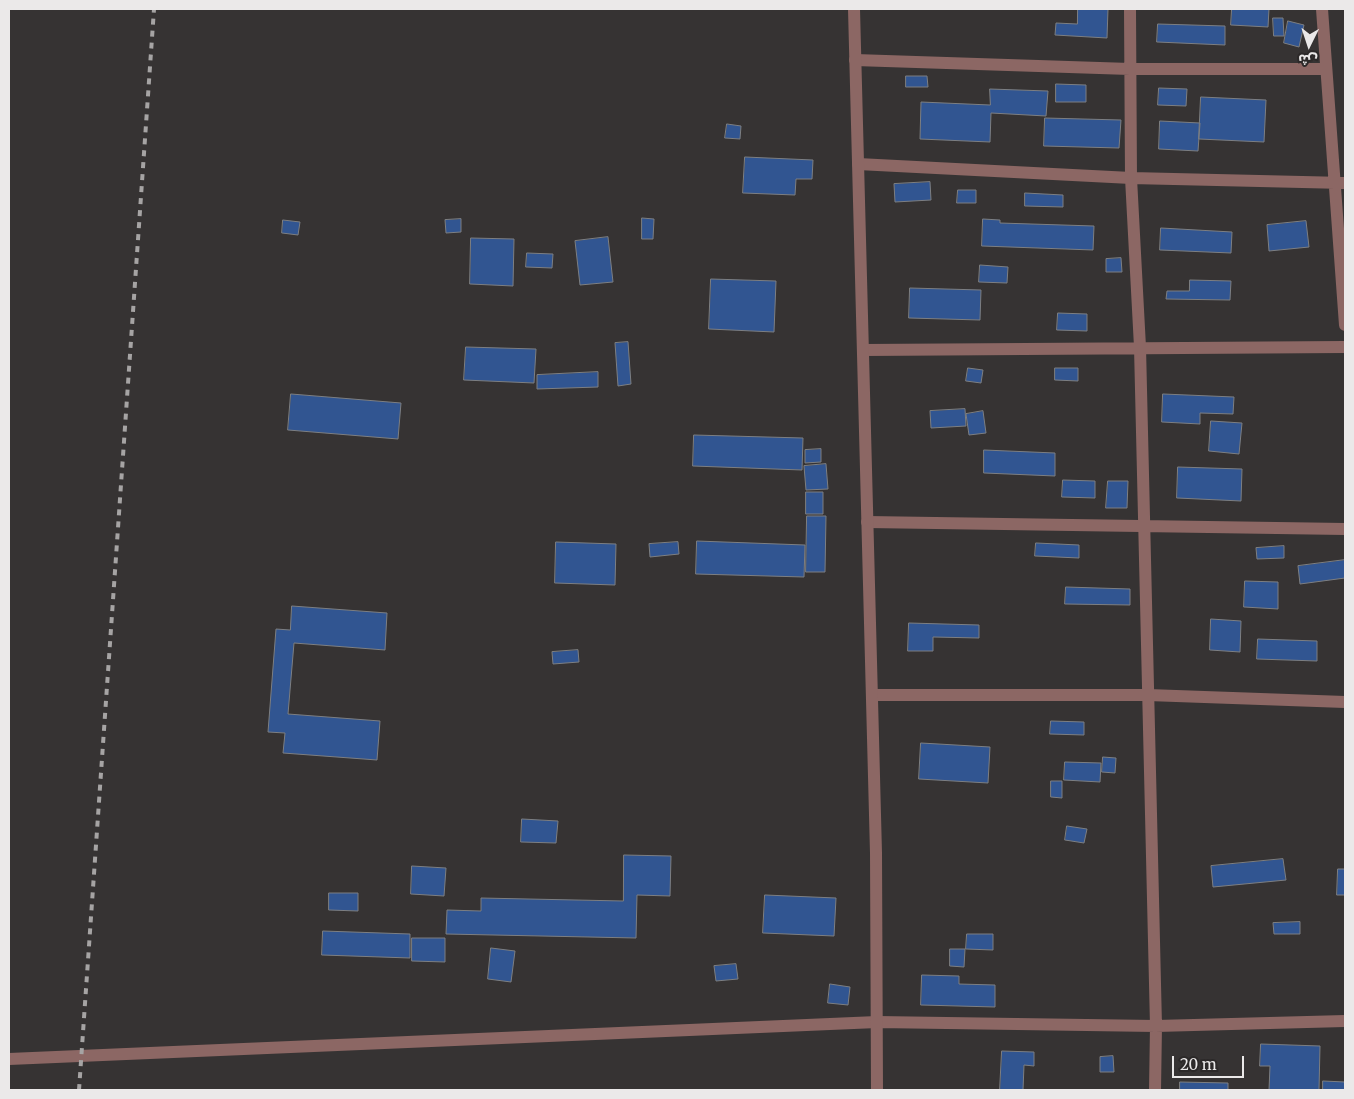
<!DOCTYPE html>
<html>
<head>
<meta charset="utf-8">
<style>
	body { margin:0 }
	#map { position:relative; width:1354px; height:1099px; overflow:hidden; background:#363333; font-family:Merriweather,"Noto Sans Arabic",serif }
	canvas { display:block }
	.frame { position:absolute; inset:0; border:10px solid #ebe9e9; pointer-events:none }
	.north { position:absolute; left:1284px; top:20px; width:50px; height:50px; -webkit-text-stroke:4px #2c2929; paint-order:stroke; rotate:184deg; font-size:14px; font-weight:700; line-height:20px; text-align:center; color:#ebe9e9 }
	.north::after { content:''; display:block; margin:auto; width:18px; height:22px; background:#ebe9e9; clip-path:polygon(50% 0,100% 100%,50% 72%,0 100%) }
	.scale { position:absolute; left:1172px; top:1056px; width:72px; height:22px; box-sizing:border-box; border:2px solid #ebe9e9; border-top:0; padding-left:6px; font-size:15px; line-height:18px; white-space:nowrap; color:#ebe9e9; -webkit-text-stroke:4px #2c2929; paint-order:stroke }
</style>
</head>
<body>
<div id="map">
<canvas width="1354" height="1099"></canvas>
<div class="frame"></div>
<div class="north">ش</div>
<div class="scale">20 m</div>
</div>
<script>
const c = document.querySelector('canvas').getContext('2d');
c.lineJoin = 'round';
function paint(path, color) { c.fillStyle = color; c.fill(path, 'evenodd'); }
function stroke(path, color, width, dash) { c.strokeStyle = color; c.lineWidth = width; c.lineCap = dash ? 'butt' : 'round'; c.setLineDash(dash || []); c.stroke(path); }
const building = new Path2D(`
	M1078 9H1108L1107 38 1055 35 1056 23 1077 24Z
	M1232 9H1269L1268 27 1231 25Z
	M1273 18H1283L1284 36H1274Z
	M1288 21 1304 25 1299 47 1284 43Z
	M1158 24 1225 26V45L1157 42Z
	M906 76H927L928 87H906Z
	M1056 84 1086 85V102H1056Z
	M1159 88 1187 89 1186 106 1158 105Z
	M990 89 1048 91 1046 116 991 113 990 142 920 139 921 102 990 105Z
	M1201 97 1266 100 1264 142 1199 139Z
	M1045 118 1121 120 1119 148 1044 146Z
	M1160 121 1200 123 1198 151 1159 149Z
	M727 124 741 126 740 139 725 138Z
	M745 157 813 160 812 179H796L795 195 743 193Z
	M930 182 931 200 895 202 894 184Z
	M958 190H976V203H957Z
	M1025 193 1063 195V207L1025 206Z
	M642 218 654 219 653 239H642Z
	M461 219V232L446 233 445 220Z
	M983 219 1000 220V223L1094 226 1093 250 982 246Z
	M283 220 300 222 298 235 282 233Z
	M1306 221 1309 247 1269 251 1267 225Z
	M1161 228 1232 232 1231 253 1160 250Z
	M608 237 613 282 580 285 575 241Z
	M471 238 514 239 513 286 470 284Z
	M527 253 553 254 552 268 526 267Z
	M1121 258 1122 272H1106V259Z
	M980 265 1008 267 1007 283 979 282Z
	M711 279 776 281 774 332 709 329Z
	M1190 280 1231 281 1230 300 1166 299 1167 291H1189Z
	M910 288 981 290 980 320 909 318Z
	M1058 313 1087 314V331L1057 330Z
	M628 342 631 384 618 386 615 343Z
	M466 347 536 349 534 383 464 380Z
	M968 368 983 370 981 383 966 381Z
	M1055 368H1078V381L1055 380Z
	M598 372V387L537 389V375Z
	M291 394 401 403 398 439 288 430Z
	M1163 394 1234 397 1233 414 1200 413V424L1162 422Z
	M965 409 966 426 931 428 930 411Z
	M983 411 986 433 969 435 966 414Z
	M1211 421 1242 423 1239 454 1209 451Z
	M694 435 803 438 802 470 693 466Z
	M821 449V462L805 463V450Z
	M984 450 1055 453V476L984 473Z
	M826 464 828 489 806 490 804 466Z
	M1178 467 1242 469 1241 501 1177 498Z
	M1063 480 1095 481V498L1062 497Z
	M1108 481H1128L1127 508H1106Z
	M806 492H823V514H806Z
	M807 516H826L825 572H806Z
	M697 541 805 545 804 577 696 574Z
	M556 542 616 544 615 585 555 583Z
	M678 542 679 554 650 557 649 544Z
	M1036 543 1079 545V558L1035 556Z
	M1284 546V558L1257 559 1256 548Z
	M1345 560V578L1300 584 1298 566Z
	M1245 581 1278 582V609L1244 607Z
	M1066 587 1130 589V605L1065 604Z
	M292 606 387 613 385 650 294 643 288 714 380 721 377 760 283 753 285 733 268 732 276 629 290 630Z
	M1211 619 1241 621 1240 652 1210 650Z
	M909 623 979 625V638L933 637V651H908Z
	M1258 639 1317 641V661L1257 659Z
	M578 650 579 662 553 664 552 652Z
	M1051 721 1084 722V735L1050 734Z
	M921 743 990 747 988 783 919 779Z
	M1103 757 1116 758 1115 773 1102 772Z
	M1065 762 1101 763 1100 782 1064 780Z
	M1051 781H1062V798L1051 797Z
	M522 819 558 821 556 843 521 842Z
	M1067 826 1087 829 1084 843 1065 840Z
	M624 855 671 856 670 896 637 895 636 938 446 934 447 910 481 911V898L623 901Z
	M1283 859 1286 880 1213 887 1211 866Z
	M412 866 446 868 444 896 411 894Z
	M1338 869H1345V895H1337Z
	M329 893H358V911L329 910Z
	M765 895 836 898 834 936 763 933Z
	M1300 922V934H1274L1273 923Z
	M323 931 410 934V958L322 955Z
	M967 934H993V950L966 949Z
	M412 938H445V962L412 961Z
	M491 948 515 951 511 982 488 979Z
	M950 949H965L964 967 950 966Z
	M736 964 738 979 716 981 714 966Z
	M922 975 959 976V984L995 985V1007L921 1005Z
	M830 984 850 987 848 1005 828 1003Z
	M1261 1044 1320 1046 1319 1090H1269L1270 1066H1260Z
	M1002 1051 1034 1052V1066L1024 1065 1023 1090H1000Z
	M1113 1056 1114 1072H1100V1057Z
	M1323 1081 1345 1082V1090H1323Z
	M1180 1082 1228 1083V1090H1180Z`);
const minor = new Path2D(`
	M1130 9 1131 178 1140 347 1156 1026 1155 1090
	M1322 9 1345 325
	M855 60 1130 69H1326
	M858 164 1131 178 1345 183
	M863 350 1345 347
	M867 522 1345 529
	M872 695H1148L1345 702
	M9 1059 877 1022 1156 1026 1345 1021`);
const tertiary = new Path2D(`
	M854 9 876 853 877 1090`);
const rail = new Path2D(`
	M79 1090 154 9`);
paint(building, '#315591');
stroke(building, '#7d7f82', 1);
stroke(minor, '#8c6764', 12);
stroke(tertiary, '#8c6764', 12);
stroke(rail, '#a6a4a4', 4, [6, 6]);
</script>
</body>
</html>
